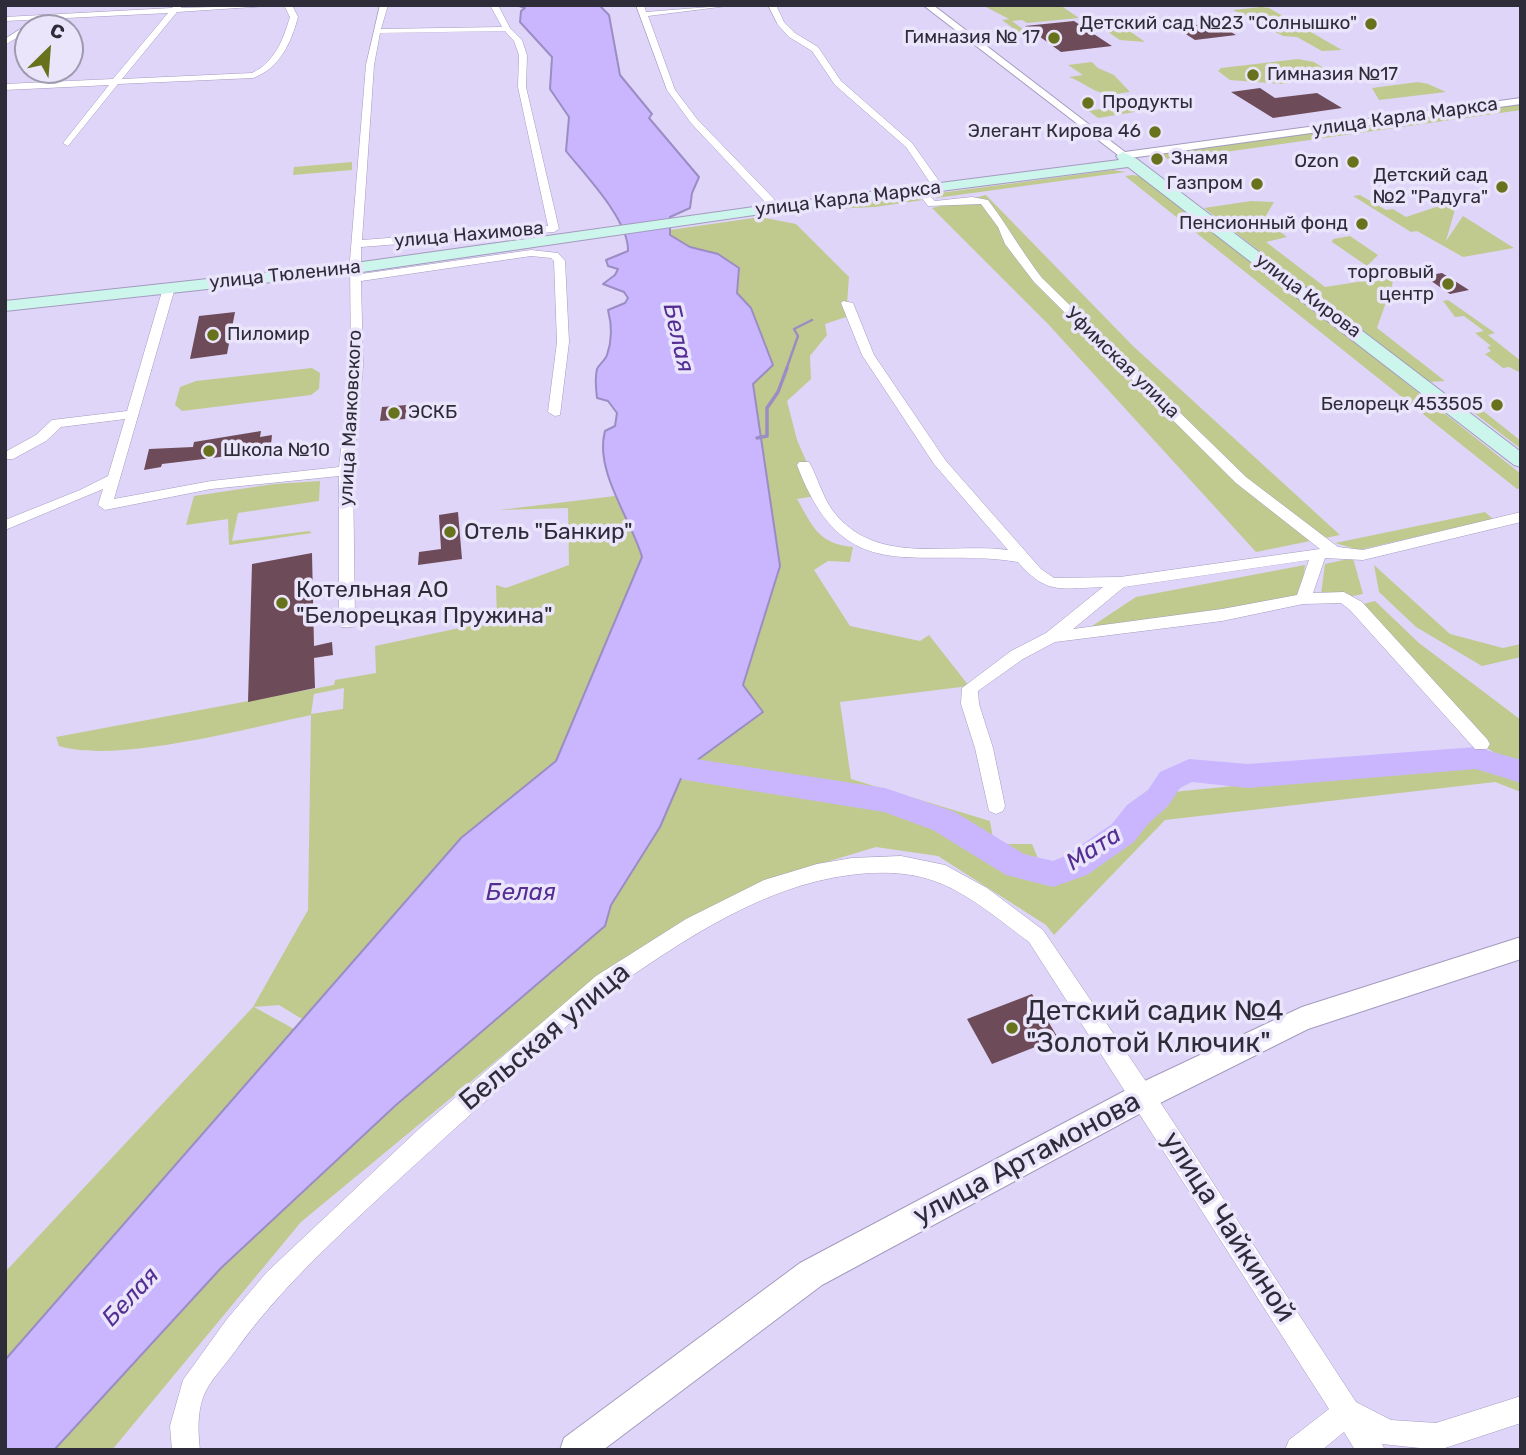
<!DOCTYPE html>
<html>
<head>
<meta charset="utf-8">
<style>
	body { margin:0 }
	#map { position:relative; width:1526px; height:1455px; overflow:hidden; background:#ded5f9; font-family:Rubik,sans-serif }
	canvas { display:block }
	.frame { position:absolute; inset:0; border:7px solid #2f2c3a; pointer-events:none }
	.north { position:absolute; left:14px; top:14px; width:70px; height:70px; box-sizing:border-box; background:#eae5fb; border:2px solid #9f9bae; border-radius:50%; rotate:25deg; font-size:19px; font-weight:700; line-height:28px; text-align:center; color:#2f2c3a }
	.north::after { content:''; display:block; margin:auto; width:24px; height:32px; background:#68721c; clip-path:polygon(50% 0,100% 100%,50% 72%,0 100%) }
</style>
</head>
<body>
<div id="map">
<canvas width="1526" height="1455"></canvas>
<div class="frame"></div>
<div class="north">С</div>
</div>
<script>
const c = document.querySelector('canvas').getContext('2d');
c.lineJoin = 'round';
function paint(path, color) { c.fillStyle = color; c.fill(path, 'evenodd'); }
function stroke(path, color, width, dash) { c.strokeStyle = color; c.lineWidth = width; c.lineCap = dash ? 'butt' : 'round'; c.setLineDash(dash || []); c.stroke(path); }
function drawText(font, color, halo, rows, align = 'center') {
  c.font = font + ' Rubik,sans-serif'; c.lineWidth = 7; c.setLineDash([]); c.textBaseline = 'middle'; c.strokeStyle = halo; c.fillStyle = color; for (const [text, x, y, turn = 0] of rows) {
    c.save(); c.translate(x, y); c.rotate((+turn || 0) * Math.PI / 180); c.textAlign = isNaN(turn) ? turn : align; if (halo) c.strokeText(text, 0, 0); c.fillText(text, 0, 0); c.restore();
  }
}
const green = new Path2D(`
	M982 5H1060L1079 18 1027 23 1022 20 1012 21 1028 33 1021 34 1002 20 1009 19Z
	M1261 7 1269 8 1342 50 1322 51 1297 37 1283 36 1233 10Z
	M1136 21 1150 29 1131 32 1145 42 1120 40 1102 28 1109 27 1106 24Z
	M1298 59 1314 62 1333 74V76L1282 84 1230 80 1218 71 1221 68Z
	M1092 62 1098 68 1114 75 1130 92C1123 92 1113 96 1106 94 1093 92 1081 81 1069 77L1083 75 1068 65Z
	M1418 82 1428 84 1446 92 1379 100 1372 88Z
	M1118 98 1159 108 1098 118 1089 111 1106 108 1100 102Z
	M1521 104V110L1169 160 1160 153Z
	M352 162V170L293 175 294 167Z
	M1113 170 1126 172 936 198 932 194Z
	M1133 175 1143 177 1302 300 1521 474V488L1517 489 1125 176Z
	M986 195 1133 346 1340 535 1256 552 1048 324 932 208Z
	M1360 195 1386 210 1393 209 1406 217 1451 202 1456 206 1446 241 1463 216 1514 248 1463 257 1417 231 1411 232 1353 196Z
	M909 197 923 200 875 207 808 210Z
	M1251 201 1274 202 1264 219 1287 237 1266 242 1325 287 1370 280 1368 277 1375 269 1393 282 1377 328 1445 381 1428 382 1204 208Z
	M760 217 796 224 849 277 846 317 825 324 827 335 810 356 811 379 787 401 797 440 821 495 797 499C813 527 819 544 853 547L850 562 828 561 814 570 850 626 920 641 929 635 969 686 840 702 851 779 990 821 994 844H1032L1042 868 1069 864 1153 794 1504 759 1481 744 1356 606 1375 601 1419 643 1521 720V792L1495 782 1165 820 1054 935 1046 925 938 856 876 847 770 879 584 988 301 1222 112 1450H54L221 1268 396 1105 605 926 611 905 660 827 685 769 763 712 743 685 780 566 753 383 751 308 736 293 718 254 690 247 670 235V230Z
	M1350 236 1378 255 1367 266 1332 242 1333 239Z
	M1448 300 1495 333 1488 335 1521 361V373L1509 367 1503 368 1485 354 1491 351 1487 347 1491 346 1475 333 1484 331 1464 316 1455 317 1443 301Z
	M312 368 320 373 319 389 311 395 182 411 175 405 180 387 196 381Z
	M1472 402 1521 441V449L1465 406Z
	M320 481 319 501 238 513 232 541 309 531 312 533 229 545 228 519 186 525 194 496 274 484Z
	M615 496 636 538 642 557 556 761 461 838 302 1019 279 1005 254 1007 294 1029 5 1360V1272L253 1007 308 910 311 715C248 728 117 764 59 746L56 737 334 685 335 680 376 673 375 646 497 620 496 585 506 588 569 565 568 508 499 510ZM344 688 343 709 311 714 314 694Z
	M1485 512 1493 519 1359 550 1335 543Z
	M1353 558 1363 594 1320 602 1325 564Z
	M1305 565 1300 604 1077 636 1136 597Z
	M1374 565 1450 634 1503 648 1521 644V657L1482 666 1416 627 1379 592Z`);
const water = new Path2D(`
	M516 5H599L609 15 620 75 652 114 649 118 699 177 692 193 690 208 670 217V235L690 247 718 254 739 268 737 293 751 308 773 365 753 384 780 566 743 685 763 712 685 769 660 827 611 905 605 926 396 1105 221 1268 54 1450H5V1360L461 838 556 761 642 557C631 519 594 471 605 431L615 426 617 413 608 401 597 398C596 390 595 377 597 369 599 364 605 361 607 355 612 341 612 325 608 310L625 303 628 298 624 292 603 284 615 275 618 269 608 266 606 260 628 251C629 220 585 175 566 151L569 117 550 89 552 57 520 22 521 11 525 8Z`);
const streamFar1 = new Path2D(`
	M786 370 798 336 794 329 812 320`);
const stream = new Path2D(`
	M757 438 767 436V408L778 392 787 368`);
const river = new Path2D(`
	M651 742 689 758 885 788 955 812 1024 854 1053 861 1065 856 1112 824 1127 805 1148 790 1160 772 1189 759 1248 764 1476 747 1521 760V783L1476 769 1248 788 1192 782 1180 788 1168 806 1149 823 1134 842 1087 875 1053 887 1006 875 933 830 884 812 685 780 641 761 637 753 641 745Z`);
const building = new Path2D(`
	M1074 21 1112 46 1061 52 1025 26Z
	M1215 23 1236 35 1195 40 1175 27Z
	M1260 88 1275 98 1317 93 1342 108 1273 118 1231 92Z
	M1442 273 1450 278 1469 290 1450 294 1424 276Z
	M235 312 227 354 190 359 199 316Z
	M407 405 405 419 380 421 382 407Z
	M261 431 260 437 272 435 270 454 256 455 257 452 212 458 162 464 161 467 144 470 149 449 193 447 194 442Z
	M458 512 462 559 418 565 419 552 441 549 439 515Z
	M312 553 314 646 332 642 333 655 314 658 315 688 248 702 252 564Z
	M1032 994 1058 1038 992 1064 967 1019Z`);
const minor = new Path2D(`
	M175 5H183L181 8 283 5 177 12 122 79 252 73C275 62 283 40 290 17L284 5H292L298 17C291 43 280 68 253 78L118 84 68 146 63 143 109 85 5 90V84L113 79 168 13 5 21V17L172 8Z
	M380 5H388L381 29 502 27 490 5H498L510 28 522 40 527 55 526 87 559 229 554 232 361 247V274L531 250 558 253 565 261 569 342 560 415 555 416 548 412 557 342 554 261 551 258 531 256 361 281 363 366 353 471 355 623 353 627H341L339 623V476L211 489 105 510 98 505 103 489 5 530V520L80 490 108 476 125 419 61 427 46 441 13 459H5V452L36 435 52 420 127 411 163 288 169 285 175 288 114 499 211 481 339 467 351 366 350 260 366 65ZM505 31 514 41 519 55 518 87 548 226 362 240 374 65 380 33Z
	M636 5H644L646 12 735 5 648 16 675 90 697 119 774 199V203H766L691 123 667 90Z
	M768 5H776L784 22 795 33 818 47 841 81 912 143 944 188 943 190H935L906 147 835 85 812 51 789 37 778 25Z
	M25 26 32 28H28V31L5 45V39Z
	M921 187 935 201 972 197 988 200C1007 225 1022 252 1042 278L1246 477 1338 547 1363 550 1521 512V522L1363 560 1325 558 1313 593 1344 592 1362 602 1487 739 1490 744 1487 749H1475L1350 610 1341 603 1303 604 1222 621 1055 642 1023 659 978 691 979 704 993 748 1005 806 1003 811 996 814 989 811 975 748 961 704 962 688 1011 651 1046 633 1103 587C1062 588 1047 596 1018 562 915 545 845 593 797 465L799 462H809C818 478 822 496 833 511 876 567 948 542 1008 550L934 464 862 355 841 303 843 301 853 303 874 355 946 461 1041 569 1054 578 1120 577 1320 549 1236 483 1034 282 1005 244 998 227 981 204 928 206 916 190ZM1309 560 1297 595 1222 609 1073 629 1124 587Z
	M901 856 945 865 987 888 1043 930 1166 1111 1356 1402 1391 1420 1436 1423 1521 1396V1423L1439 1450 1382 1444 1385 1450H1355L1344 1432 1322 1450H1285L1289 1440 1329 1409 1029 942C965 894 935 864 850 875 763 886 685 939 614 988 578 1012 543 1049 510 1079 462 1122 414 1165 367 1209 320 1253 273 1298 236 1350 226 1364 210 1380 204 1395 197 1412 198 1432 200 1450H172L170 1426 183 1380 227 1319 267 1272 420 1128 596 976 686 919 764 880 817 864 852 858Z`);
const tertiary = new Path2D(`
	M923 5H933L1125 152 1521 98V104L1123 159Z
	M1521 937V959L1308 1029 1152 1107 822 1285 603 1450H560L564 1438 800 1263 1132 1087 1302 1007Z`);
const secondary = new Path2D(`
	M1123 152 1137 159 1521 452V467L1514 465 1128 167 761 214 355 273 5 311V301L355 263 761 206 1119 160 1116 156Z`);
const markers = [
	[1371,24,7,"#68721c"],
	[1054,38,7,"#68721c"],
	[1253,75,7,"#68721c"],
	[1088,103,7,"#68721c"],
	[1155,132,7,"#68721c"],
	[1157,159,7,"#68721c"],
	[1353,162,7,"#68721c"],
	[1257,184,7,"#68721c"],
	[1502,187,7,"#68721c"],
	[1362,224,7,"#68721c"],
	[1448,284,7,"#68721c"],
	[213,335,7,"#68721c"],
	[1497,405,7,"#68721c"],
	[394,413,7,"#68721c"],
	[209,451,7,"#68721c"],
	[450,532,7,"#68721c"],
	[282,603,7,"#68721c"],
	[1012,1028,7,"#68721c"]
];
const farPoinames = [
	["Детский сад №23 \"Солнышко\"",1357,24],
	["Гимназия № 17",1040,38],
	["Гимназия №17",1267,75,"left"],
	["Продукты",1102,103,"left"],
	["Элегант Кирова 46",1141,132],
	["Знамя",1171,159,"left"],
	["Ozon",1339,162],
	["Детский сад",1488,176],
	["№2 \"Радуга\"",1488,198],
	["Газпром",1243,184],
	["Пенсионный фонд",1348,224],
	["торговый",1434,273],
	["центр",1434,295],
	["Пиломир",227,335,"left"],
	["Белорецк 453505",1483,405],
	["ЭСКБ",408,413,"left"],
	["Школа №10",223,451,"left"]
];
const farStreetnames = [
	["улица Карла Маркса",1405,117,-8],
	["улица Карла Маркса",848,199,-7],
	["улица Нахимова",469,235,-5],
	["улица Тюленина",285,275,-6],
	["улица Кирова",1308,296,37],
	["Уфимская улица",1122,363,44],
	["улица Маяковского",351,418,-87]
];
const poiNames = [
	["Отель \"Банкир\"",464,532],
	["Котельная АО",296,590],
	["\"Белорецкая Пружина\"",296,616]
];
const waterNames = [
	["Белая",678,338,77],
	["Мата",1094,849,-33],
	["Белая",521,893],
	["Белая",131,1297,-47]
];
const nearPoinames = [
	["Детский садик №4",1026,1012],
	["\"Золотой Ключик\"",1026,1044]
];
const nearStreetnames = [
	["Бельская улица",545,1037,-40],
	["улица Артамонова",1027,1159,-28],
	["улица Чайкиной",1228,1227,57]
];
paint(green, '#c0ca8e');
paint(water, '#c9b6ff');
stroke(water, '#9b8dc4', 2);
stroke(streamFar1, '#9b8dc4', 2.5);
stroke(stream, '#9b8dc4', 3.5);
paint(river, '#c9b6ff');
paint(building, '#6e4b58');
stroke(minor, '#a49bbe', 1);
stroke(tertiary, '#a49bbe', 2);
stroke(secondary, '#a49bbe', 2);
paint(minor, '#fff');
paint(tertiary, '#fff');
paint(secondary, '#ccf5ec');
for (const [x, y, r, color] of markers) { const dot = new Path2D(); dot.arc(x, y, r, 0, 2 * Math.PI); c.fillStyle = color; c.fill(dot); stroke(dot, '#eae5fb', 2.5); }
drawText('19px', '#2f2c3a', '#eae5fb', farPoinames, 'right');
drawText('19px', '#2f2c3a', '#eae5fb', farStreetnames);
drawText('23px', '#2f2c3a', '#eae5fb', poiNames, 'left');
drawText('italic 24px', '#552e94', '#eae5fb', waterNames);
drawText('28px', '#2f2c3a', '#eae5fb', nearPoinames, 'left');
drawText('28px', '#2f2c3a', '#eae5fb', nearStreetnames);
</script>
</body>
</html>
